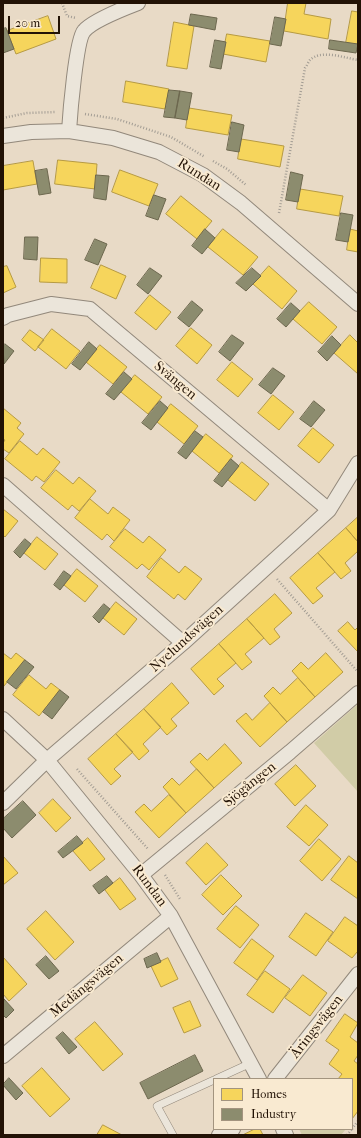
<!DOCTYPE html>
<html>
<head>
<meta charset="utf-8">
<style>
	body { margin:0 }
	#map { position:relative; width:361px; height:1138px; overflow:hidden; background:#e8dac6; font-family:"IM FELL French Canon",serif }
	canvas { display:block }
	.frame { position:absolute; inset:0; border:4px solid #221205; pointer-events:none }
	.legend { position:absolute; left:213px; top:1078px; width:140px; height:52px; box-sizing:border-box; background:#f9ead1; border:1px solid #a3947f; margin:0; padding:5px 7px; list-style:none; font-size:12px; color:#221205 }
	.legend li { display:flex; align-items:center; gap:8px; height:20px }
	.legend b { width:20px; border:1px solid #a3947f }
	.scale { position:absolute; left:8px; top:16px; width:52px; height:18px; box-sizing:border-box; border:2px solid #221205; border-top:0; padding-left:5px; font-size:12px; line-height:14px; white-space:nowrap; color:#221205; -webkit-text-stroke:3px #f9ead1; paint-order:stroke }
</style>
</head>
<body>
<div id="map">
<canvas width="361" height="1138"></canvas>
<div class="frame"></div>
<ul class="legend">
<li><b style="height:11px;background:#f6d55c"></b>Homes</li>
<li><b style="height:11px;background:#8c8c6e"></b>Industry</li>
</ul>
<div class="scale">20 m</div>
</div>
<script>
const c = document.querySelector('canvas').getContext('2d');
c.lineJoin = 'round';
function paint(path, color) { c.fillStyle = color; c.fill(path, 'evenodd'); }
function stroke(path, color, width, dash) { c.strokeStyle = color; c.lineWidth = width; c.lineCap = dash ? 'butt' : 'round'; c.setLineDash(dash || []); c.stroke(path); }
function drawText(font, color, halo, rows, align = 'center') {
  c.font = font + ' "IM FELL French Canon",serif'; c.lineWidth = 4; c.setLineDash([]); c.textBaseline = 'middle'; c.strokeStyle = halo; c.fillStyle = color; for (const [text, x, y, turn = 0] of rows) {
    c.save(); c.translate(x, y); c.rotate((+turn || 0) * Math.PI / 180); c.textAlign = isNaN(turn) ? turn : align; if (halo) c.strokeText(text, 0, 0); c.fillText(text, 0, 0); c.restore();
  }
}
const green = new Path2D(`
	M358 704V792L314 743Z
	M299 1129H346L341 1135H302Z`);
const homes = new Path2D(`
	M288 3H306L304 14 331 19 328 39 284 31Z
	M352 11 358 12V45L346 43Z
	M48 16 56 39 16 54 7 31Z
	M174 22 194 26 187 69 167 66Z
	M227 34 270 41 266 62 223 54Z
	M126 81 169 89 165 109 123 102Z
	M189 108 232 115 228 135 186 128Z
	M241 139 284 146 280 167 238 159Z
	M58 160 97 164 95 189 55 184Z
	M33 161 37 184 3 190V166Z
	M120 170 158 184 149 206 112 192Z
	M300 189 343 196 339 216 297 209Z
	M181 196 212 221 197 239 166 214Z
	M223 229 258 257 243 275 208 247Z
	M350 229 358 231V252L347 250Z
	M41 258 67 259V283L40 282Z
	M101 265 126 276 116 299 91 288Z
	M7 266 16 287 3 293V267Z
	M269 266 297 291 282 309 253 284Z
	M150 295 171 312 156 330 135 313Z
	M309 302 337 327 322 344 293 319Z
	M191 328 212 345 197 364 176 346Z
	M52 329 80 351 66 369 38 347Z
	M30 330 44 340 35 351 22 340Z
	M350 335 358 343V374L334 353Z
	M100 345 127 367 113 384 86 362Z
	M232 362 253 379 238 397 217 380Z
	M135 375 162 397 148 414 121 392Z
	M273 395 294 412 279 430 258 413Z
	M171 404 198 426 184 444 157 422Z
	M3 408 21 423 17 428 24 434 9 453 3 449V443L5 440 3 439Z
	M313 428 334 445 319 463 298 446Z
	M206 434 233 456 219 473 192 451Z
	M20 441 37 455 43 448 60 462 44 482 36 476 32 481 5 459Z
	M242 462 269 484 255 501 228 480Z
	M56 470 73 484 79 477 96 491 79 511 72 505 68 510 41 488Z
	M90 499 108 514 113 507 130 520 114 541 107 534 102 540 75 518Z
	M3 509 18 521 5 537 3 535Z
	M358 517V542L346 528Z
	M346 528 358 542V551L345 563 351 571 341 579 318 553Z
	M125 529 143 543 149 536 166 550 149 570 142 564 137 569 110 547Z
	M37 537 58 554 45 570 24 553Z
	M318 553 335 572 316 588 323 596 313 604 290 578Z
	M161 558 179 573 185 566 202 579 185 600 178 594 174 599 147 577Z
	M77 569 98 586 85 602 64 585Z
	M275 594 292 613 274 629 280 637 270 645 247 619Z
	M116 602 137 619 124 635 103 618Z
	M247 619 264 638 245 654 252 662 242 670 219 644Z
	M348 622 355 630 358 627V652L338 631Z
	M219 644 236 663 217 679 224 686 214 695 191 669Z
	M3 653 11 659 16 653 25 660 4 686Z
	M326 653 343 672 315 697 292 671 301 662 308 669Z
	M29 675 46 689 51 683 60 690 39 716 13 695Z
	M298 678 315 697 287 722 264 696 273 687 280 694Z
	M172 683 189 703 171 719 177 726 167 735 144 709Z
	M270 703 287 722 260 747 236 721 246 713 252 720Z
	M144 709 161 727 143 744 149 751 139 760 116 734Z
	M116 734 133 752 114 769 121 776 111 785 88 759Z
	M225 744 242 763 214 788 190 762 200 753 207 760Z
	M296 765 316 786 295 806 275 784Z
	M197 769 214 788 186 813 163 787 172 778 179 785Z
	M169 795 186 813 159 838 135 812 144 804 151 811Z
	M53 799 71 818 56 832 39 813Z
	M306 805 328 825 309 846 287 827Z
	M88 838 105 859 90 871 73 851Z
	M319 839 341 859 322 881 300 861Z
	M207 843 228 865 206 885 186 863Z
	M3 856 18 873 3 885Z
	M349 856 358 863V899L331 880Z
	M221 875 242 896 223 915 202 895Z
	M120 878 136 899 120 910 105 890Z
	M236 906 259 925 240 948 217 929Z
	M46 911 74 942 55 960 27 929Z
	M306 913 333 932 316 956 289 937Z
	M345 917 358 926V951L352 958 328 941Z
	M252 939 274 956 257 980 234 963Z
	M3 957 27 984 9 1001 3 994Z
	M168 958 178 979 161 987 151 966Z
	M265 971 290 989 273 1013 247 995Z
	M303 975 327 993 310 1016 285 998Z
	M190 1001 201 1026 184 1033 173 1008Z
	M345 1014 358 1023 350 1037 358 1043V1055L354 1061 358 1064V1111L352 1119V1079H338L342 1074 329 1064 339 1050 326 1041Z
	M95 1022 123 1054 103 1071 75 1039Z
	M42 1068 70 1099 50 1117 22 1086Z
	M103 1125 122 1135H97Z
	M255 1129H260L263 1135H243Z`);
const industry = new Path2D(`
	M191 14 217 18 215 30 189 25Z
	M275 17 286 19 281 46 270 44Z
	M6 28 14 49 3 53V29Z
	M215 40 226 42 221 69 210 67Z
	M330 40 358 44 356 53 329 49Z
	M169 90 180 91 175 118 164 117Z
	M180 91 192 93 187 120 175 118Z
	M232 122 244 125 239 152 227 150Z
	M47 169 51 193 39 195 35 171Z
	M291 172 303 175 298 202 286 200Z
	M96 175 109 176 106 200 94 198Z
	M154 195 166 199 158 220 146 216Z
	M341 213 353 215 348 242 336 240Z
	M205 229 215 238 202 254 192 246Z
	M25 237H38L37 260 24 259Z
	M95 239 107 244 98 265 85 260Z
	M150 268 162 276 148 294 137 285Z
	M252 268 261 276 246 291 236 283Z
	M192 301 203 310 189 327 178 318Z
	M291 303 300 311 286 327 277 319Z
	M232 335 244 343 230 361 219 352Z
	M332 336 341 345 327 361 318 352Z
	M89 342 97 349 80 370 72 364Z
	M5 344 14 351 4 364 3 346Z
	M273 368 285 376 271 394 259 385Z
	M124 372 132 379 114 400 106 394Z
	M160 401 168 408 151 430 142 423Z
	M314 401 325 410 311 427 300 419Z
	M195 431 203 437 186 459 178 453Z
	M231 459 239 466 222 487 214 481Z
	M25 539 31 544 20 558 14 552Z
	M64 571 71 576 60 590 54 585Z
	M104 604 110 609 99 623 93 617Z
	M25 660 34 667 16 689 7 682Z
	M60 690 69 697 52 719 43 712Z
	M23 801 36 815 12 838 3 828V819Z
	M77 836 83 843 63 858 58 852Z
	M107 876 113 883 99 894 93 886Z
	M157 953 161 962 147 968 144 959Z
	M46 956 59 971 49 979 36 965Z
	M4 999 14 1010 6 1018 3 1015Z
	M63 1032 77 1047 69 1054 56 1038Z
	M195 1055 203 1071 148 1099 140 1083Z
	M9 1078 23 1093 16 1100 3 1085Z`);
const path = new Path2D(`
	M62 3 67 16 76 18
	M85 114 117 119 171 137 205 157
	M3 118 27 113 56 112
	M213 161 227 169 246 185
	M279 213 305 68C307 66 308 62 310 60 321 49 345 58 358 60
	M277 579 358 672
	M77 769 148 849
	M165 875 180 899
	M352 1129 358 1121
	M347 1135 352 1129`);
const lane = new Path2D(`
	M216 1079 251 1063
	M173 1135 157 1106 214 1080`);
const street = new Path2D(`
	M69 131C70 115 76 40 84 31 92 21 125 8 138 3
	M3 136 31 132 69 131 113 138 159 152 203 175 241 203 358 304
	M3 318 8 315 51 304 90 309 329 510
	M3 485 183 643
	M3 719 47 760 141 875 171 916 259 1079
	M3 803 47 760 183 643 303 534 329 510 358 463
	M141 875 290 752 358 693
	M3 1056 171 916
	M275 1079 358 974
	M283 1129 286 1135
	M219 1135 233 1129`);
const streetNames = [
	["Rundan",199,175,32],
	["Svängen",175,381,40],
	["Nyelundsvägen",187,639,-42],
	["Sjögången",250,785,-39],
	["Rundan",149,886,53],
	["Medängsvägen",87,986,-40],
	["Äringsvägen",317,1027,-52]
];
paint(green, '#d1cca7');
paint(homes, '#f6d55c');
stroke(homes, '#b69a42', 1);
paint(industry, '#8c8c6e');
stroke(industry, '#6c674e', 1);
stroke(lane, '#92887b', 8);
stroke(street, '#92887b', 16);
stroke(path, '#a39d94', 2.5, [1, 2]);
stroke(lane, '#ebe5da', 7);
stroke(street, '#ebe5da', 14);
drawText('14px', '#221205', '#f9ead1', streetNames);
</script>
</body>
</html>
